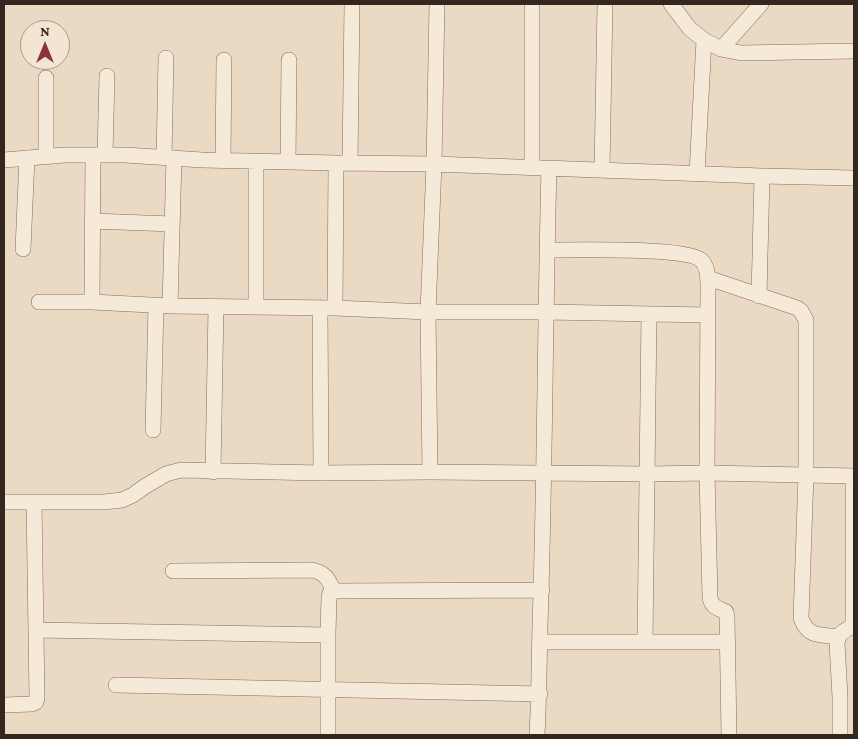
<!DOCTYPE html>
<html>
<head>
<meta charset="utf-8">
<style>
	body { margin:0 }
	#map { position:relative; width:858px; height:739px; overflow:hidden; background:#eadac4; font-family:"Crimson Pro",serif }
	canvas { display:block }
	.frame { position:absolute; inset:0; border:5px solid #34271f; pointer-events:none }
	.north { position:absolute; left:20px; top:20px; width:50px; height:50px; box-sizing:border-box; background:#f2e6d3; border:1px solid #a69a8b; border-radius:50%; rotate:0deg; font-size:14px; font-weight:700; line-height:20px; text-align:center; color:#34271f }
	.north::after { content:''; display:block; margin:auto; width:18px; height:22px; background:#8c323d; clip-path:polygon(50% 0,100% 100%,50% 72%,0 100%) }
</style>
</head>
<body>
<div id="map">
<canvas width="858" height="739"></canvas>
<div class="frame"></div>
<div class="north">N</div>
</div>
<script>
const c = document.querySelector('canvas').getContext('2d');
c.lineJoin = 'round';
function stroke(path, color, width, dash) { c.strokeStyle = color; c.lineWidth = width; c.lineCap = dash ? 'butt' : 'round'; c.setLineDash(dash || []); c.stroke(path); }
const minor = new Path2D(`
	M532 4V167
	M671 4 690 29 704 40 721 49 741 53 854 51
	M721 49 761 4
	M46 78V157
	M105 155 107 76
	M164 158 166 58
	M4 160 65 155H125L202 160 336 163 434 164 762 176 854 178
	M223 161 224 60
	M256 162V307
	M288 162 289 60
	M350 163 352 4
	M602 170 605 4
	M697 173 704 40
	M92 221 172 224
	M23 249 27 158
	M547 250C572 250 686 247 701 260 709 267 708 281 708 290L707 473 710 597C711 607 718 608 726 612L727 617 729 735
	M708 278 797 308 801 311 806 320V475L801 618C808 638 820 634 838 637
	M759 296 762 176
	M39 302H92L170 306 335 308 428 312H546L707 315
	M92 302 93 155
	M170 306 174 158
	M335 308 336 163
	M320 309 321 473
	M153 430 156 305
	M213 472 216 307
	M430 472 428 312 434 164 437 4
	M4 502H104L122 500 133 495 144 487 166 474 181 470 321 473 430 472 647 474 707 473 854 476
	M173 571 312 570C326 573 328 579 334 591
	M36 630 328 635 329 597 330 593 334 591 542 590
	M540 642H728
	M645 642 649 314
	M116 685 540 694
	M4 705 32 704 36 702 37 698 34 502
	M328 735V635
	M537 735C539 699 539 662 540 626 545 473 545 320 549 168
	M840 735V697L837 643C840 626 851 633 853 622V476`);
stroke(minor, '#836c5c', 16);
stroke(minor, '#f5e9d7', 15);
</script>
</body>
</html>
